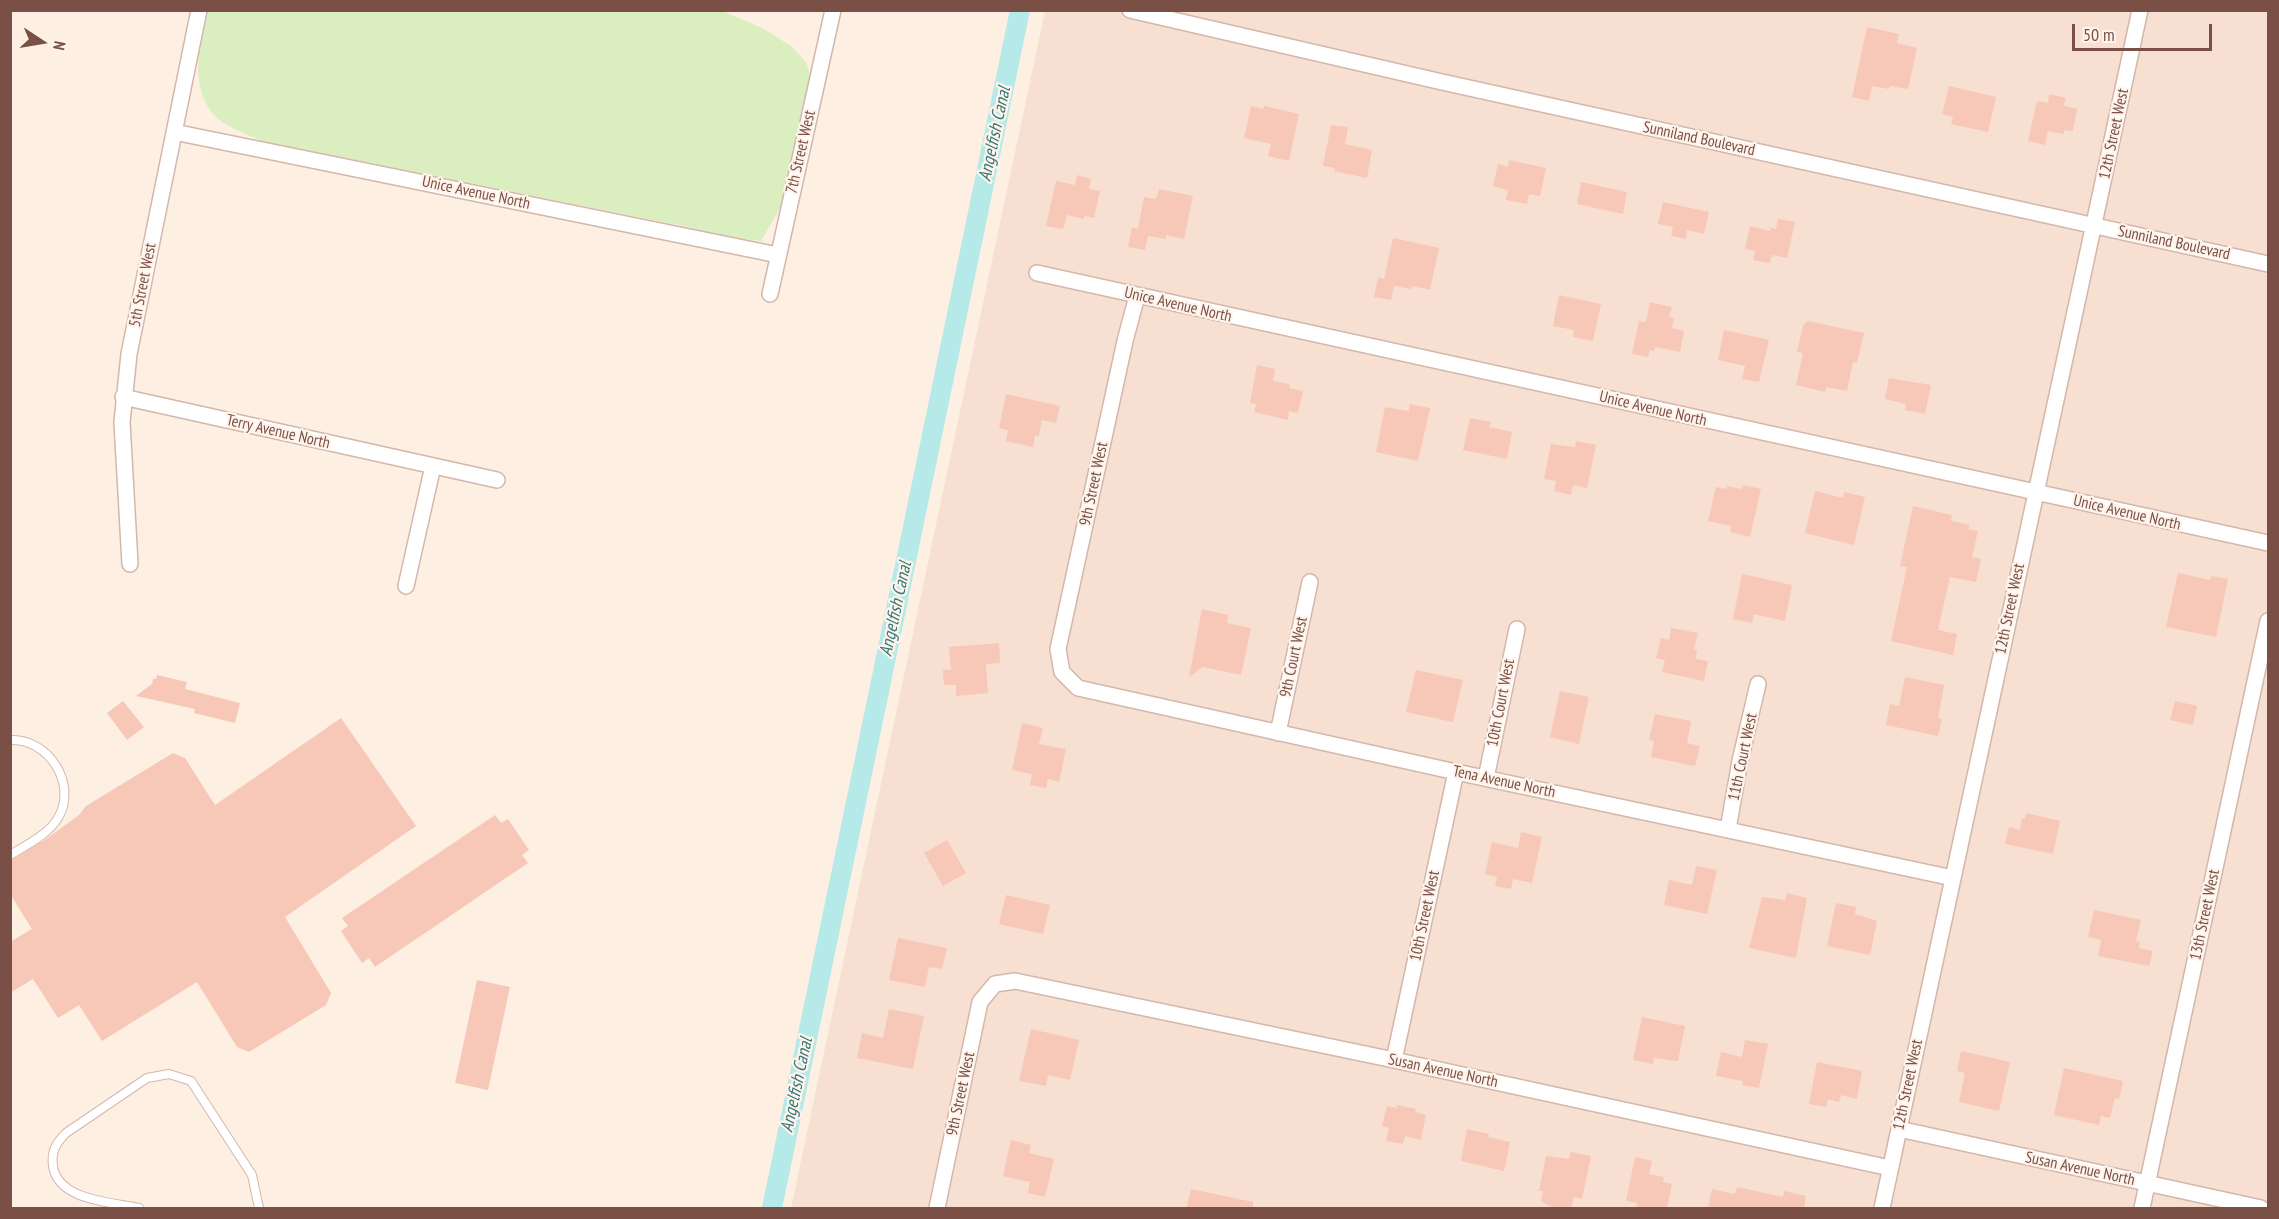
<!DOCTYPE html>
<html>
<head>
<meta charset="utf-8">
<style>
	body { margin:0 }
	#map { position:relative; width:2279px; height:1219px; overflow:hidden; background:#feefe3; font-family:"PT Sans Narrow",sans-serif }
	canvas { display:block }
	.frame { position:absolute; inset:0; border:12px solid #7a5046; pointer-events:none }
	.north { position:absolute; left:12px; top:12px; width:60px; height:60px; -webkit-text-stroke:4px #fff4ec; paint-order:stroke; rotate:102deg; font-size:16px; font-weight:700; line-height:24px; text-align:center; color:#7a5046 }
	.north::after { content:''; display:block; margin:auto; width:21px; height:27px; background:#7a5046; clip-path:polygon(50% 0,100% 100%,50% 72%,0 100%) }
	.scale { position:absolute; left:2072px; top:24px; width:140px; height:27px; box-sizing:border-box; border:3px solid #7a5046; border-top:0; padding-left:8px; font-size:18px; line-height:21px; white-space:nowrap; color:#7a5046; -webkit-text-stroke:4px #fff4ec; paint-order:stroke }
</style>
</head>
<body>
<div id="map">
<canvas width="2279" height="1219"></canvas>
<div class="frame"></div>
<div class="north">N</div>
<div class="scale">50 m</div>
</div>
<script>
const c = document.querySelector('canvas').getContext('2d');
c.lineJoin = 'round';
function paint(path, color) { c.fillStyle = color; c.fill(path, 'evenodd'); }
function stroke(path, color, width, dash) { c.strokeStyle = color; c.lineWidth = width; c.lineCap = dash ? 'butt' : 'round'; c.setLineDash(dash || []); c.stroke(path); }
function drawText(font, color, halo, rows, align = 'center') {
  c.font = font + ' "PT Sans Narrow",sans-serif'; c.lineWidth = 4.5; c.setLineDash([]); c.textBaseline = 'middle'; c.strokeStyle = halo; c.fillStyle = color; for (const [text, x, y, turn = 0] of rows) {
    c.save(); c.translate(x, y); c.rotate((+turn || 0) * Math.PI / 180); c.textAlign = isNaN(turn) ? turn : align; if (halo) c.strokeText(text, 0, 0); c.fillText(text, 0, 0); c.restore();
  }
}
const residential = new Path2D(`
	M1045 11H2268V1208H791Z`);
const green = new Path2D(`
	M720 10 762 28 791 46 806 62 812 81 793 186 761 241 723 237 688 227 261 141C249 135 225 126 216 117 188 88 200 45 206 11Z`);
const canal = new Path2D(`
	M772 1208 1020 10`);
const building = new Path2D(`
	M1867 27 1899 34 1897 43 1917 48 1908 89 1890 86 1889 89 1872 86 1869 101 1852 97Z
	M1949 86 1996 97 1988 132 1951 124 1953 117 1942 114Z
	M2049 94 2066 98 2064 106 2077 109 2073 131 2064 130V134L2048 131 2045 145 2028 141 2037 101 2048 103Z
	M1251 106 1263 109 1264 106 1299 114 1289 161 1268 156 1271 144 1244 138Z
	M1331 125 1348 127 1345 144 1372 150 1367 178 1334 171 1335 168 1323 166Z
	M1509 160 1546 168 1540 196 1529 194 1527 204 1506 200 1508 190 1493 186 1498 164 1508 167Z
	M1077 175 1091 179 1089 189 1100 191 1094 218 1084 216V219L1067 215 1063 229 1046 226 1056 181 1075 185Z
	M1581 182 1627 192 1623 214 1577 204Z
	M1159 189 1193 196 1184 239 1166 235V239L1148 236 1145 250 1128 247 1132 227 1138 229 1144 197 1156 199Z
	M1663 202 1709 212 1704 234 1687 230 1686 239 1671 236 1673 227 1658 224Z
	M1778 219 1795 222 1787 258 1772 255 1770 263 1753 260 1755 251 1745 249 1750 226 1770 231 1771 228 1776 229Z
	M1393 238 1439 248 1430 290 1412 286V289L1394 286 1391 300 1374 297 1378 277 1384 279Z
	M1559 295 1601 304 1593 341 1573 337 1574 330 1553 326Z
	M1650 302 1672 307 1669 317 1674 318 1672 328 1684 331 1680 352 1655 347 1654 351 1650 350 1648 357 1632 354 1639 321 1646 322Z
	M1808 321 1864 333 1857 363 1853 362 1847 391 1826 387 1825 392 1796 385 1803 353 1797 352 1803 325Z
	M1724 330 1769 340 1759 382 1742 379 1745 366 1718 360Z
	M1257 365 1275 369 1273 381 1290 384 1289 388 1303 391 1298 413 1289 411 1288 420 1254 412 1256 404 1250 403Z
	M1889 378 1931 385 1925 414 1905 410 1906 404 1885 399Z
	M1006 394 1060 406 1056 423 1042 420 1039 436H1035L1033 447 1006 441 1008 430 999 428Z
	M1410 404 1430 408 1418 461 1376 452 1385 407 1409 411Z
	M1470 418 1491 422 1489 427 1512 432 1507 459 1463 450Z
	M1576 441 1596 445 1587 488 1573 485 1571 495 1554 491 1556 481 1544 479 1551 444 1575 447Z
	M1743 485 1761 489 1750 537 1730 532 1731 526 1708 521 1716 487 1727 489V486L1742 489Z
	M1815 491 1843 498 1844 492 1865 497 1854 545 1805 533Z
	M1913 506 1952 515 1951 521 1970 525 1968 529 1978 531 1972 557 1981 559 1976 582 1950 577 1938 630 1957 634 1953 655 1891 641 1907 567 1900 566Z
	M2178 573 2210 580 2211 576 2228 579 2216 637 2166 627Z
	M1742 574 1792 585 1785 621 1754 614 1752 623 1733 619Z
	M1202 609 1228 615 1227 623 1251 628 1241 675 1203 667 1189 677Z
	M1671 628 1698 633 1694 649 1697 650 1696 659 1708 661 1704 681 1662 672 1665 660 1656 658 1661 638 1669 640Z
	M999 643 1000 663 986 664 988 693 956 696V685H944L943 670H951L949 647Z
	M1416 670 1463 680 1453 722 1406 712Z
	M157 675 187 682 185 689 240 703 235 723 194 713 195 709 136 696 152 684 153 679H156Z
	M1905 677 1944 685 1938 718 1942 719 1938 736 1886 725 1890 704 1899 706Z
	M1560 691 1589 697 1579 744 1550 737Z
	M123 701 144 727 127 740 107 713Z
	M2175 701 2197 706 2193 725 2170 720Z
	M1655 714 1691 721 1687 743 1700 746 1695 766 1651 757 1654 741 1649 740Z
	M341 718 416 826 285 917 331 993 326 1005 249 1052 237 1047 197 982 102 1041 79 1005 58 1018 33 979 10 993V942L32 929 10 894V861L46 839 79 815 86 806 173 753 185 758 215 805Z
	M1022 723 1043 728 1039 744 1066 749 1059 782 1048 779 1046 788 1030 785 1032 774 1012 770Z
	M2026 813 2060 821 2053 854 2005 844 2009 827 2020 830 2022 818 2025 819Z
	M495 815 501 823 508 819 529 850 522 855 528 863 375 967 369 958 362 963 341 931 348 926 342 918Z
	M1521 832 1542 837 1532 883 1513 879 1511 889 1495 886 1497 877 1485 874 1492 842 1518 848Z
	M947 840 966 873 943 886 924 853Z
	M1696 866 1717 870 1707 914 1664 905 1669 880 1692 885Z
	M1787 893 1807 898 1796 958 1749 948 1762 897 1785 900Z
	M1006 895 1050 905 1043 934 999 924Z
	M1836 903 1856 907 1855 914 1877 921 1870 955 1827 946Z
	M2094 910 2141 920 2136 941 2140 942 2139 948 2153 951 2149 966 2098 956 2101 940 2088 937Z
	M898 938 947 948 942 969 929 967 925 987 889 980Z
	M477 980 510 987 488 1090 455 1083Z
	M889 1009 924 1016 913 1069 857 1058 862 1033 883 1038Z
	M1642 1017 1685 1026 1678 1061 1654 1058 1653 1064 1633 1060Z
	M1031 1029 1079 1040 1070 1080 1048 1075 1046 1086 1019 1081Z
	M1745 1040 1768 1044 1759 1088 1742 1085 1743 1081 1716 1076 1721 1052 1742 1057Z
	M1961 1051 2010 1062 1999 1111 1959 1102 1965 1073 1957 1071Z
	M1817 1062 1862 1071 1857 1099 1841 1095 1839 1102 1828 1099 1826 1107 1809 1104Z
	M2064 1068 2123 1081 2119 1099 2115 1098 2110 1118 2101 1116 2099 1125 2054 1115Z
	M1397 1105 1416 1109 1415 1112 1426 1115 1421 1140 1405 1136 1403 1144 1386 1141 1389 1128 1382 1126 1387 1106 1397 1108Z
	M1467 1129 1489 1134 1488 1137 1510 1142 1504 1171 1461 1161Z
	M1011 1140 1031 1145 1029 1153 1054 1159 1045 1197 1028 1193 1030 1182 1003 1176Z
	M1571 1152 1591 1156 1582 1199 1574 1197 1571 1209 1551 1207 1541 1201 1543 1191H1539L1546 1156 1569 1159Z
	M1635 1157 1652 1161 1649 1174 1664 1177 1663 1182 1672 1184 1667 1209H1636L1637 1203 1626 1201Z
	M1737 1187 1783 1197 1784 1191 1806 1196 1804 1209H1708L1712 1189 1735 1194Z
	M1191 1189 1253 1202V1209H1186Z`);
const lane = new Path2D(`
	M10 740C49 738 78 785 58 818 48 835 26 845 10 855
	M139 1208C112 1202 58 1201 53 1166 51 1151 56 1143 66 1133L147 1078 169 1074 191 1081 252 1175 259 1208`);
const street = new Path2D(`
	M1130 10 1442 82 2268 264
	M174 132 778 255
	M1037 273 2268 543
	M770 294 833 10
	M1137 296 1125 341 1058 649 1062 672 1078 688 1456 772 1953 878
	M123 397 497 480
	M130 564 122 422 129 354 199 10
	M406 586 433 466
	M1278 733 1310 582
	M1486 778 1517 629
	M1728 829 1740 761 1758 684
	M1394 1060 1456 772
	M1899 1129 2261 1208
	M937 1208 980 1002 995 984 1015 981 1394 1060 1890 1168
	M1882 1208 2140 10
	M2142 1208 2268 621`);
const streetNames = [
	["12th Street West",2114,134,-78],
	["Sunniland Boulevard",1699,139,12],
	["7th Street West",801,152,-77],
	["Unice Avenue North",476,193,12],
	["Sunniland Boulevard",2174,243,12],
	["5th Street West",143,285,-79],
	["Unice Avenue North",1178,305,13],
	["Unice Avenue North",1653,409,13],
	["Terry Avenue North",278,432,13],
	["9th Street West",1094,484,-78],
	["Unice Avenue North",2127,513,13],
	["12th Street West",2010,609,-78],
	["9th Court West",1294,657,-78],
	["10th Court West",1501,703,-79],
	["11th Court West",1743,757,-78],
	["Tena Avenue North",1504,782,12],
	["13th Street West",2205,915,-78],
	["10th Street West",1425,916,-78],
	["Susan Avenue North",1443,1071,12],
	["12th Street West",1908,1085,-78],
	["9th Street West",961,1094,-78],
	["Susan Avenue North",2080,1169,12]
];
const waterNames = [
	["Angelfish Canal",995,134,-78],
	["Angelfish Canal",896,609,-78],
	["Angelfish Canal",797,1085,-78]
];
paint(residential, '#f7e0d1');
paint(green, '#daeec0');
stroke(canal, '#b6eae9', 20);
paint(building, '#f7c7b8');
stroke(lane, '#d4b7ab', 10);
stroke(street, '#d4b7ab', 18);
stroke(lane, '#fff', 8);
stroke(street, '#fff', 15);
drawText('16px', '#7a5046', '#fff4ec', streetNames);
drawText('italic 18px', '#357979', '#fff4ec', waterNames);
</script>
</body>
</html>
